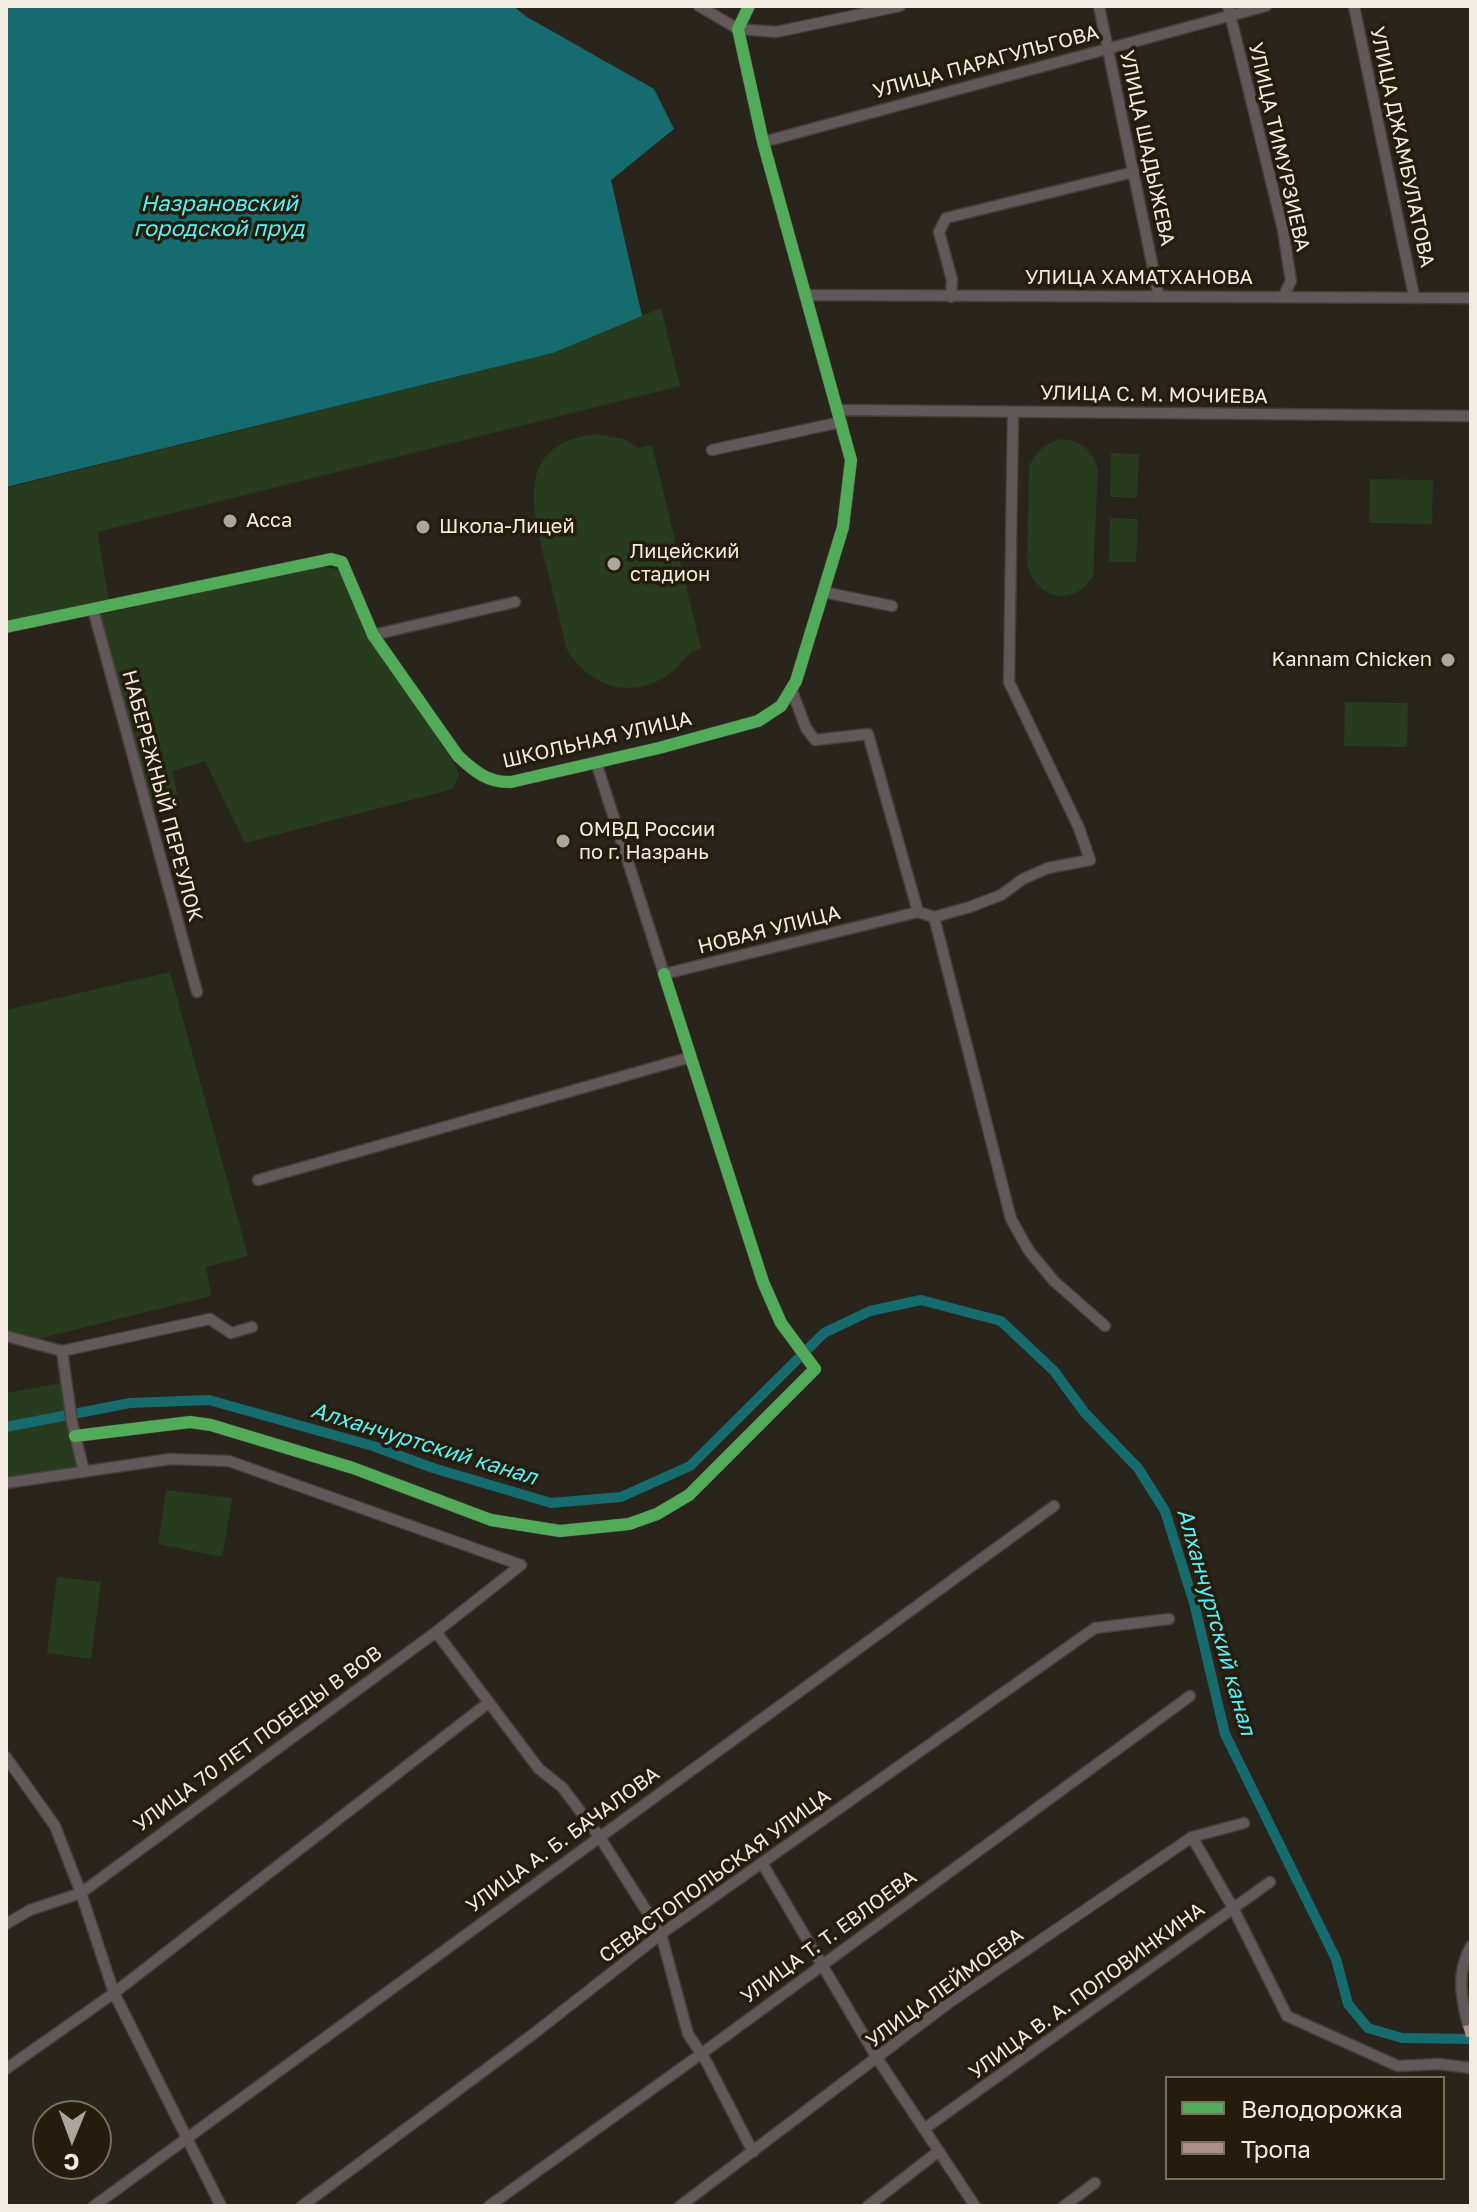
<!DOCTYPE html>
<html>
<head>
<meta charset="utf-8">
<style>
	body { margin:0 }
	#map { position:relative; width:1477px; height:2212px; overflow:hidden; background:#29251c; font-family:"Golos Text",sans-serif }
	canvas { display:block }
	.frame { position:absolute; inset:0; border:8px solid #f1ebe1; pointer-events:none }
	.legend { position:absolute; left:1165px; top:2076px; width:280px; height:104px; box-sizing:border-box; background:#251c0c; border:2px solid #776f61; margin:0; padding:10px 14px; list-style:none; font-size:24px; color:#f1ebe1 }
	.legend li { display:flex; align-items:center; gap:16px; height:40px }
	.legend b { width:40px; border:2px solid #776f61 }
	.north { position:absolute; left:32px; top:2100px; width:80px; height:80px; box-sizing:border-box; background:#251c0c; border:2px solid #776f61; border-radius:50%; rotate:181deg; font-size:22px; font-weight:700; line-height:32px; text-align:center; color:#f1ebe1 }
	.north::after { content:''; display:block; margin:auto; width:28px; height:36px; background:#aba69c; clip-path:polygon(50% 0,100% 100%,50% 72%,0 100%) }
</style>
</head>
<body>
<div id="map">
<canvas width="1477" height="2212"></canvas>
<div class="frame"></div>
<ul class="legend">
<li><b style="height:10px;background:#51ab58"></b>Велодорожка</li>
<li><b style="height:10px;background:#ac8f84"></b>Тропа</li>
</ul>
<div class="north">С</div>
</div>
<script>
const c = document.querySelector('canvas').getContext('2d');
c.lineJoin = 'round';
function paint(path, color) { c.fillStyle = color; c.fill(path, 'evenodd'); }
function stroke(path, color, width, dash) { c.strokeStyle = color; c.lineWidth = width; c.lineCap = dash ? 'butt' : 'round'; c.setLineDash(dash || []); c.stroke(path); }
function drawText(font, color, halo, rows, align = 'center') {
  c.font = font + ' "Golos Text",sans-serif'; c.lineWidth = 7; c.setLineDash([]); c.textBaseline = 'middle'; c.strokeStyle = halo; c.fillStyle = color; for (const [text, x, y, turn = 0] of rows) {
    c.save(); c.translate(x, y); c.rotate((+turn || 0) * Math.PI / 180); c.textAlign = isNaN(turn) ? turn : align; if (halo) c.strokeText(text, 0, 0); c.fillText(text, 0, 0); c.restore();
  }
}
const green = new Path2D(`
	M661 308 680 386 97 532 110 606 6 627V488L553 353Z
	M597 434 624 439 638 448 652 445 701 648C684 654 682 665 668 675 630 701 588 686 566 648 560 620 553 592 546 564 531 506 515 443 597 434Z
	M1061 439C1082 441 1090 449 1098 468L1093 577C1071 608 1038 599 1027 565L1029 466C1037 451 1044 444 1061 439Z
	M1111 453 1139 454 1137 498 1110 497Z
	M1370 479 1433 480 1432 524 1369 523Z
	M1110 518 1138 519 1136 562H1109Z
	M318 566 336 569 342 572 366 633 454 763 459 774 453 789 245 843 205 761 172 771 178 797 149 807 99 615Z
	M1345 702 1408 703 1407 747 1344 746Z
	M170 972 248 1256 206 1267 211 1296 33 1340 6 1331V1010Z
	M66 1382 84 1472 6 1483V1393Z
	M166 1490 232 1498 222 1557 158 1544Z
	M57 1577 101 1582 91 1659 47 1653Z`);
const water = new Path2D(`
	M6 6H513L527 17 654 89 674 129 611 180 642 316 553 353 6 487Z`);
const canal = new Path2D(`
	M6 1427 130 1403 209 1400 373 1446 433 1468 551 1503 621 1497 690 1466 824 1333 870 1311 921 1300 1001 1321 1054 1371 1085 1413 1138 1468 1165 1511 1194 1603 1225 1734 1336 1959 1348 2004 1368 2028 1402 2038 1471 2039`);
const minor = new Path2D(`
	M699 6 738 29 776 32 900 6
	M1099 6 1159 297
	M1228 6 1283 230 1291 281 1284 295
	M1354 6 1414 296
	M763 142 1266 6
	M807 295 1471 298
	M951 297 952 280 939 232 946 218 1134 172
	M838 410 1471 416
	M712 450 841 422
	M823 592 892 606
	M93 609 197 992
	M6 627 331 559 342 562 373 635 458 756C474 771 488 783 511 782L659 748 758 721 781 706 796 681 843 527 851 460 763 142 738 29 749 6
	M373 635 515 602
	M792 691 806 728 815 740 868 734 918 912
	M596 762 664 974 918 912 934 917 970 907 1001 895 1023 879 1048 868 1090 860 1079 828 1009 682 1013 412
	M934 917 1011 1219 1029 1251 1054 1281 1105 1326
	M258 1180 691 1057
	M6 1336 62 1351 210 1319 231 1333 252 1327
	M62 1351 72 1422 84 1472
	M75 1436 190 1422 211 1425 353 1468 491 1520 560 1531 629 1524 657 1514 689 1495 815 1369 781 1323 763 1282 664 974
	M6 1483 170 1459 229 1461 521 1565
	M436 1632 539 1769 562 1787 599 1836 661 1934 688 2034 706 2061 753 2152
	M6 1757 55 1826 81 1893 114 1993 221 2206
	M1192 1837 1233 1908 1287 2016 1398 2066 1439 2064 1471 2068
	M762 1863 877 2058 975 2206
	M6 1924 30 1910 81 1893 436 1632 521 1565
	M1468 2025C1461 1996 1456 1973 1471 1946
	M6 2069 114 1993 488 1703
	M924 2129 1270 1882
	M94 2206 1054 1506
	M302 2206 532 2035 661 1934 1095 1628 1169 1619
	M489 2206 701 2054 1190 1696
	M680 2206 950 2002 1192 1837 1244 1823
	M868 2206 939 2151
	M1064 2206 1095 2183`);
const quiet = new Path2D(`
	M1468 2025 1471 2036`);
const cycleway = new Path2D(`
	M6 627 331 559 342 562 373 635 458 756C474 771 488 783 511 782L659 748 758 721 781 706 796 681 843 527 851 460 763 142 738 29 749 6
	M75 1436 190 1422 211 1425 353 1468 491 1520 560 1531 629 1524 657 1514 689 1495 815 1369 781 1323 763 1282 664 974`);
const markers = [
	[230,521,8,"#aba69c"],
	[423,527,8,"#aba69c"],
	[614,564,8,"#aba69c"],
	[1448,660,8,"#aba69c"],
	[563,841,8,"#aba69c"]
];
const streetNames = [
	["УЛИЦА ПАРАГУЛЬГОВА",986,62,-15],
	["УЛИЦА ТИМУРЗИЕВА",1279,147,77],
	["УЛИЦА ДЖАМБУЛАТОВА",1402,147,78],
	["УЛИЦА ШАДЫЖЕВА",1147,148,78],
	["УЛИЦА ХАМАТХАНОВА",1139,278],
	["УЛИЦА С. М. МОЧИЕВА",1154,395,1],
	["ШКОЛЬНАЯ УЛИЦА",597,740,-13],
	["НАБЕРЕЖНЫЙ ПЕРЕУЛОК",162,796,75],
	["НОВАЯ УЛИЦА",769,930,-14],
	["УЛИЦА 70 ЛЕТ ПОБЕДЫ В ВОВ",258,1739,-36],
	["УЛИЦА А. Б. БАЧАЛОВА",563,1840,-36],
	["СЕВАСТОПОЛЬСКАЯ УЛИЦА",715,1876,-36],
	["УЛИЦА Т. Т. ЕВЛОЕВА",829,1937,-36],
	["УЛИЦА ЛЕЙМОЕВА",945,1988,-36],
	["УЛИЦА В. А. ПОЛОВИНКИНА",1087,1991,-36]
];
const poiNames = [
	["Асса",246,521],
	["Школа-Лицей",439,527],
	["Лицейский",630,552],
	["стадион",630,575],
	["Kannam Chicken",1432,660,"right"],
	["ОМВД России",579,830],
	["по г. Назрань",579,853]
];
const waterNames = [
	["Назрановский",219,204],
	["городской пруд",219,229],
	["Алханчуртский канал",424,1444,17],
	["Алханчуртский канал",1216,1622,74]
];
paint(green, '#263c1c');
paint(water, '#156b6d');
stroke(canal, '#156b6d', 10);
stroke(minor, '#444038', 13);
stroke(minor, '#635859', 10);
stroke(quiet, '#ac8f84', 10, [20, 10]);
stroke(cycleway, '#51ab58', 12);
for (const [x, y, r, color] of markers) { const dot = new Path2D(); dot.arc(x, y, r, 0, 2 * Math.PI); c.fillStyle = color; c.fill(dot); stroke(dot, '#251c0c', 3); }
drawText('20px', '#f1ebe1', '#251c0c', streetNames);
drawText('20px', '#f1ebe1', '#251c0c', poiNames, 'left');
drawText('italic 22px', '#52f3f9', '#251c0c', waterNames);
</script>
</body>
</html>
